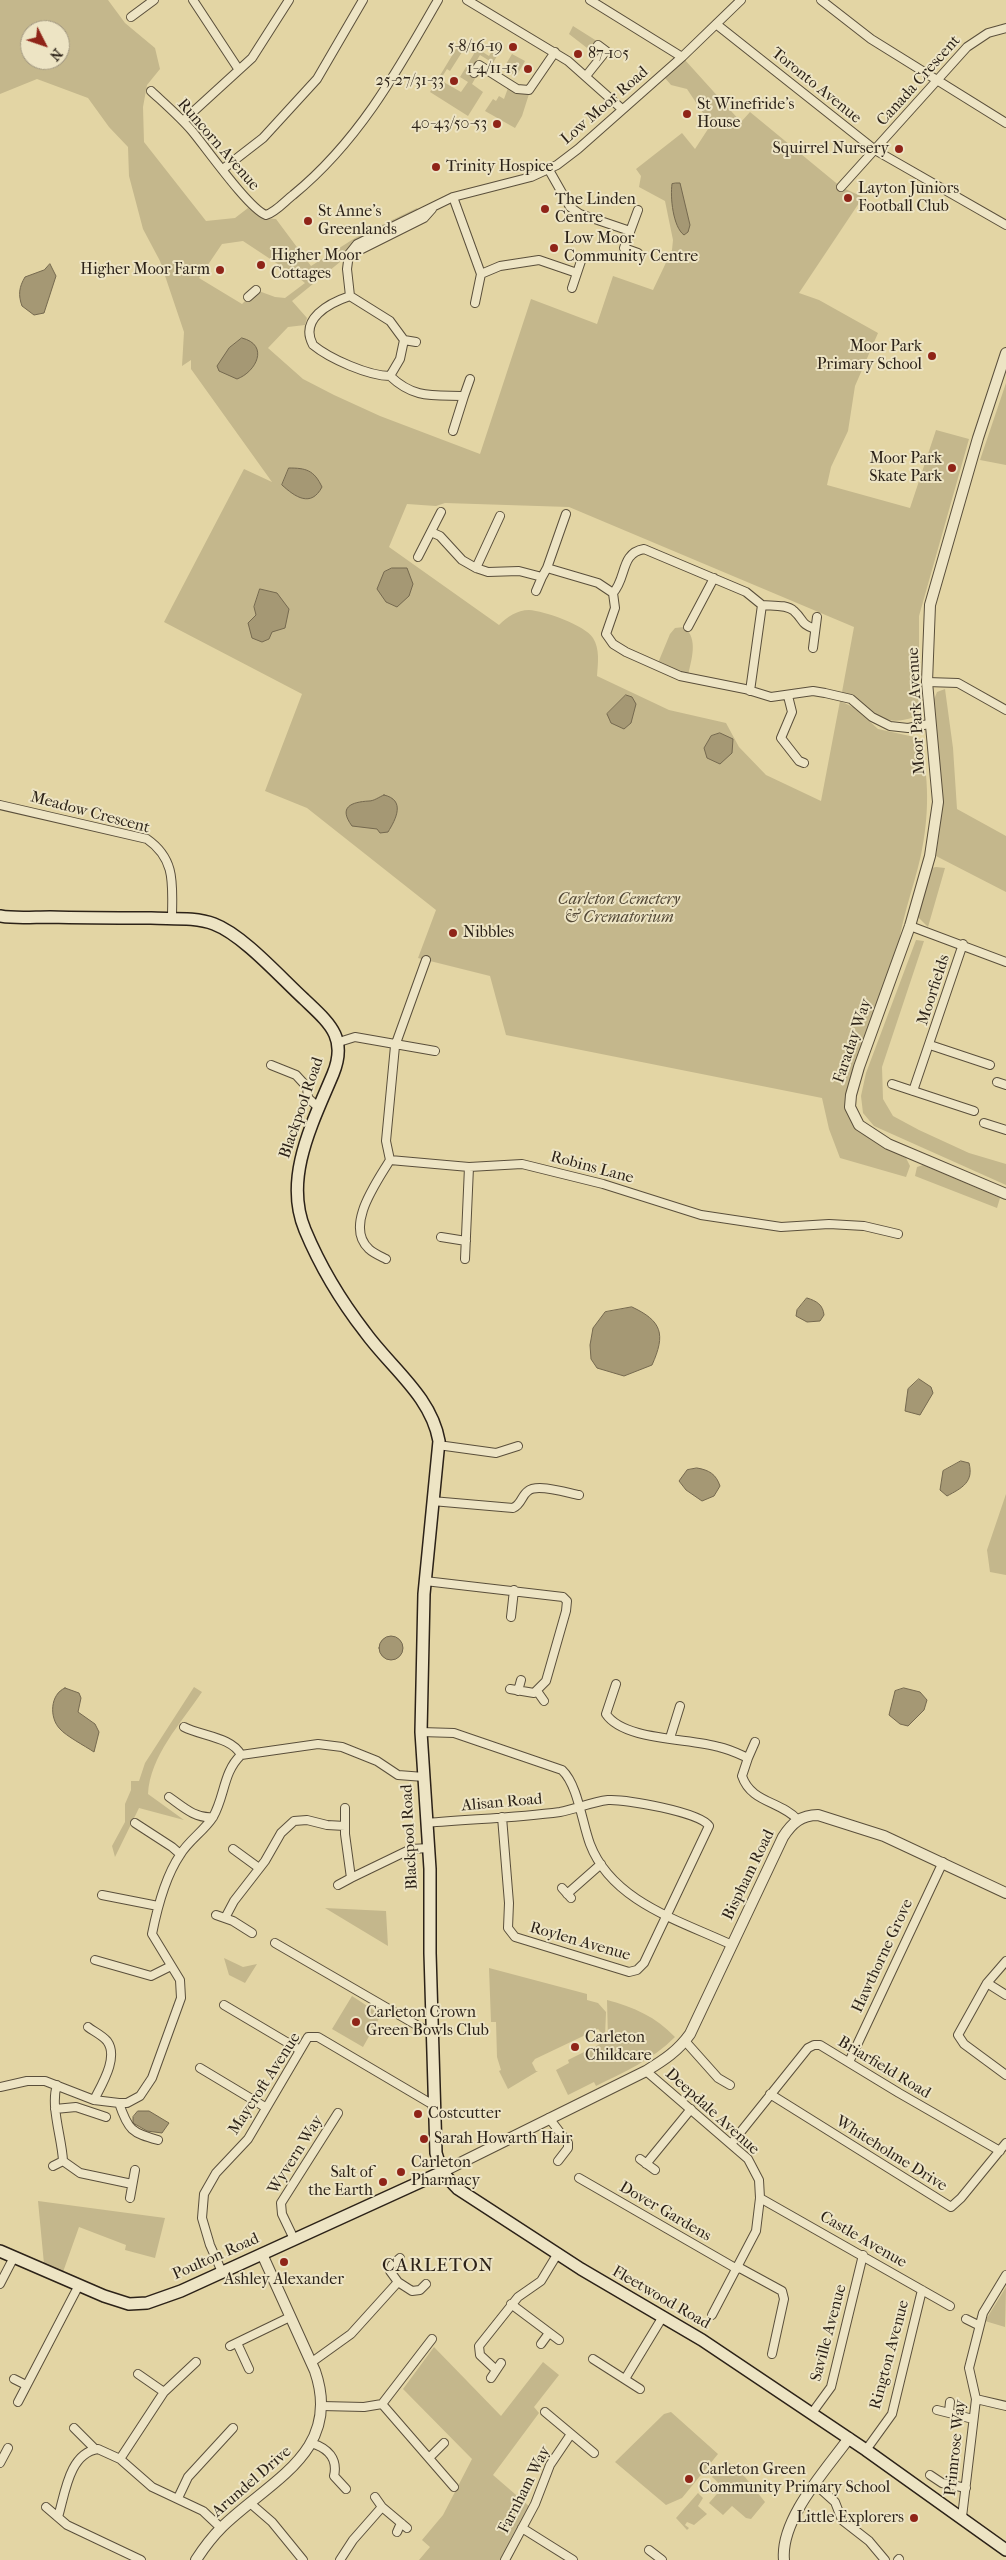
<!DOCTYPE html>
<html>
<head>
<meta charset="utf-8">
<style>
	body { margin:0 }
	#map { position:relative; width:1006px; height:2560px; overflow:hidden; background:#e3d5a4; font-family:"IM FELL French Canon",serif }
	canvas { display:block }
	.north { position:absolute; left:20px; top:20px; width:50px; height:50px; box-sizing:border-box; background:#ede4c4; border:1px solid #a0967f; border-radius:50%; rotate:131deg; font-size:14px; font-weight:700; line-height:20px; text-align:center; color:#2c2218 }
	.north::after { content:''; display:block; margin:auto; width:18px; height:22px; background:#8f2418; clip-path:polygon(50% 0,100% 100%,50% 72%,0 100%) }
</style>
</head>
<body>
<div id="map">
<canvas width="1006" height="2560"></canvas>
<div class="north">N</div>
</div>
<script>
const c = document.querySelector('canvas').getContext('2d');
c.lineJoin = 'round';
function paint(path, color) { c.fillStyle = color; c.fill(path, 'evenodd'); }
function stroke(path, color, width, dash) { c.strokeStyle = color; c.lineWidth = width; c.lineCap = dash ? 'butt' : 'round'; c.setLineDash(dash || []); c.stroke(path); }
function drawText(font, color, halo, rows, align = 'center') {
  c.font = font + ' "IM FELL French Canon",serif'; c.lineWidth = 4; c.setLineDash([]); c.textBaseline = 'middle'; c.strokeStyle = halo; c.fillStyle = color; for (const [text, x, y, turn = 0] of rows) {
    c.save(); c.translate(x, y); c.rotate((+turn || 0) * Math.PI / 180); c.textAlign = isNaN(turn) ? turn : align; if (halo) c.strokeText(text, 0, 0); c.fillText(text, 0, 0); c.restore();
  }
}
const green = new Path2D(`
	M0 0H108L125 23 155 48 160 69 147 85 143 107 144 142 206 221 235 218 248 208 262 218 276 219 311 266 355 238 417 208 420 213 349 254 341 256 340 262 292 301 307 318 305 325 288 327 268 348 303 379 334 395 380 416 480 454 531 299 597 324 613 276 653 290 672 250 673 240 665 201 639 187 641 176 636 169 682 133 695 149 708 129 709 122 687 89 671 85 665 78 685 60 741 122 750 112 841 187 863 197 799 293 819 300 878 333 855 386 848 431 831 467 827 485 910 508 936 430 969 439 919 616V709L914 717C876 731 872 702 842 692L854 627 569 507 445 503 436 506 407 504 389 547 499 625C507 617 517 610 529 610 544 611 585 625 593 638 600 649 598 663 597 676L669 710 726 723 739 747 766 775 821 801 840 701 855 708 878 729 919 738C930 776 929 817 921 855 913 891 899 924 897 960L850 1107C867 1130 881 1146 906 1158L910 1166 906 1177 840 1158 829 1129 822 1098 506 1035 490 976 418 958 436 910 307 808 265 791 302 694 164 622 244 469 272 482 191 369V360L182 366 184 332 160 261 143 229 129 176 128 147 109 127 88 98 37 79 0 94ZM30 30H60V60H30ZM243 241 299 278 305 283 285 298 275 297 256 290 242 304 199 278 222 244Z
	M573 26 600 43 604 54 600 58 569 34Z
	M462 39 489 56 495 46 501 49 493 63 480 55 470 72 476 77 472 84 483 92 468 116 430 92ZM464 49 472 53 475 52 460 77 468 82 461 92 440 80 447 69 450 71Z
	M512 54 525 61 516 77 503 69Z
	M508 88 517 93 529 94 522 116 515 128 485 111 493 99 496 101 499 96 504 99Z
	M1006 383V465L980 460Z
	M684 627C699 639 691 660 688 676L658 663 670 634 675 628Z
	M945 689 953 748 957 809 1006 836V892L936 856 943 804 933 702 937 692Z
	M936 867 945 868 928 927 918 917 931 868Z
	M916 940 924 941 882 1067 883 1099 893 1116 919 1130 969 1153 1006 1164V1185L874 1126 863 1113 861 1096 866 1073Z
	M923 1165 1000 1198 997 1208 915 1176 917 1167Z
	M1006 1494V1575L990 1572 987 1550Z
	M194 1687 202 1692C181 1723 150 1756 148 1794L184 1820 139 1808 115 1857 112 1846 125 1822V1804L131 1790V1781H139L145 1763Z
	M325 1908 386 1911 388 1946Z
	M224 1958 243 1967 257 1964 245 1983 229 1975Z
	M489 1968 587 1994V2000L598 2003 606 2012 605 2037 598 2029 535 2059 532 2063 536 2071H538L508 2089 499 2071 501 2070 497 2057 496 2022H491Z
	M352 1996 381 2015 363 2047 332 2029Z
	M607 2000C634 2007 656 2017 675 2037 652 2060 624 2072 596 2086L594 2082 568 2095 556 2070 569 2063 568 2060 608 2040Z
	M38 2201 165 2218 155 2258 125 2250 126 2245 79 2227 63 2272 44 2264Z
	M1006 2287 1005 2327 985 2321Z
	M434 2347 501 2416 543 2362 559 2375 534 2407 539 2413 493 2475 530 2507 501 2560H419L430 2547 422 2540 443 2515 472 2459 403 2389Z
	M671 2412 718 2454 682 2498 666 2505 615 2462 664 2414Z
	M726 2460 738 2470 737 2472 745 2477 765 2502 751 2519 746 2518 732 2506 723 2515 709 2503 723 2487 712 2477Z
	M698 2493 703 2498 698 2506 707 2514 694 2525 687 2522 685 2525 689 2528 687 2530 676 2518Z`);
const water = new Path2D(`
	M676 183H680L690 225 688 232 684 235C673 227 670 197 672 184Z
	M50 264 56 276 44 313 34 315 22 306C18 295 19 287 25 277L44 270Z
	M242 338C270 345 256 372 237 379L219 371 217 366 229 348Z
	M289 468C306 468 314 470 322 487 311 508 295 497 282 485Z
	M392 568H407L413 584 409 596 397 607 386 602 377 589 384 572Z
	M260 589 277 593 289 609 285 628 272 632 269 639 262 642 252 638 248 623 256 615 254 607Z
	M626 695 632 697 636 704 631 723 624 729 611 723 607 714Z
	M720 733 733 739 732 753 720 764 707 758 704 748 711 736Z
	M384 795C406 800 396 819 388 832L380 833 377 829 352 826C338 807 351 802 369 801 374 801 379 797 384 795Z
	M807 1298C817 1301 823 1305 824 1315L820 1321 807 1322 796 1316 797 1310Z
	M632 1307C662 1321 666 1334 652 1365L624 1376 597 1368 591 1359 590 1345 593 1328 605 1312Z
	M919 1379 931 1387 933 1393 920 1415 905 1411 908 1389Z
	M961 1461 969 1463C974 1482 962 1488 947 1496L940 1490 943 1471Z
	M697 1468C709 1470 716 1474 720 1486L714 1496 702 1501 686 1490 679 1481 687 1470Z
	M379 1648a12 12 0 1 1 24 0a12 12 0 1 1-24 0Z
	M65 1688 79 1693 81 1698 78 1712 95 1724 99 1732 94 1752C85 1746 66 1736 60 1729 49 1718 50 1694 65 1688Z
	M904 1688 920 1692 927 1700 924 1710 908 1726 900 1724 889 1715 895 1691Z
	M138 2111H149L169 2123 162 2133 147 2131 133 2123V2117Z`);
const minor = new Path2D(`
	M193 0 239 70
	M467 0 568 61 622 109
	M590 0 682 57
	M821 0 871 39 1006 123
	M131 17 154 0
	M716 24 875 150 1006 225
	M474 73 479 65 517 89 529 90 555 52
	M586 76 606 51 598 45
	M151 91C165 104 180 117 192 131 207 149 249 209 266 215 276 212 285 201 293 195 358 142 397 72 438 0
	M183 121 252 58 289 0
	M223 169 263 138 317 79 363 0
	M549 170 570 207 580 214 630 231
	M841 187 967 47 988 33 1006 28
	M453 197 481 274 475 303
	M638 210 624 248 638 253
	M349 254 357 244 453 197 531 177 557 165 578 149 682 57 741 0
	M349 254 358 251 424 218 432 209
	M349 254 347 269 350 296
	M481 274 500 266 539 260 577 273
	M572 288 581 261
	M350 296 390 321 404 340 400 359 390 376C369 376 330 359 313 345 299 319 329 303 350 296Z
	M248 297 256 290
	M404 340 416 342
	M390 376C414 399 433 395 464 396L453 431
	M464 396 470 379
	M431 532 440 536 462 560 476 568 488 572 519 571 542 577 547 568 598 583 613 593
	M418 557 441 512
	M476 568 500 516
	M547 568 566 514
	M536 591 542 577
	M613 593 615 608 606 634 613 644 626 652 680 676 745 689 771 697 813 691 825 693 851 699 872 717 890 726 908 728 929 724
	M613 593C627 578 620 553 644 549L746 592 762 605
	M762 605C772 606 787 604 794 611 805 621 799 623 815 629
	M688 627 714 578
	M813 648 817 617
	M927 682 958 683 1006 710
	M750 691 762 605
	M788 696 792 712 781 738 799 761 804 763
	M0 805 147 839C177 860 172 886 172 919
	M910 926 1006 962
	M426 960 395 1046 386 1141 390 1160 469 1167 522 1164 603 1184 701 1215 781 1227 829 1224 864 1226 898 1234
	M339 1042 355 1037 435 1051
	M930 1045 990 1065
	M271 1065 296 1075 307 1087 308 1098 319 1108
	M997 1082 1006 1085
	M892 1084 974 1111
	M913 1091 963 944
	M984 1123 1006 1130
	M441 1237 466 1241
	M386 1259C380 1256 373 1253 369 1249 344 1226 377 1182 390 1160
	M465 1259 469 1167
	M438 1445 496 1453 518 1446
	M432 1501 513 1508C522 1504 521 1496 528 1491 537 1483 568 1493 579 1495
	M425 1581 563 1597 567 1601 566 1611 546 1681 534 1693 510 1689
	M511 1617 514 1590
	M616 1684 606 1714C624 1741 690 1738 719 1747 729 1749 739 1754 748 1758L742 1776C751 1803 781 1801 798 1820
	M518 1691 521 1680
	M537 1691 544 1701
	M184 1727C201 1736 232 1737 241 1755
	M421 1732 454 1733 562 1770C578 1785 582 1823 590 1844 612 1902 681 1921 732 1945
	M670 1738 680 1706
	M748 1758 755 1742
	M169 1797C182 1806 195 1819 213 1817
	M345 1808V1834L351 1878 411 1849 429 1848
	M135 1823 172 1847 180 1854
	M427 1823C471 1819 516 1818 560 1812 576 1809 591 1802 608 1800 625 1799 700 1812 709 1826L644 1963 637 1970 629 1972 515 1937 508 1928 509 1903 502 1817
	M233 1849 259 1868
	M338 1885 351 1878
	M562 1888 571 1898
	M567 1894 601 1864
	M102 1895 158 1906
	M216 1915 233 1921 252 1933
	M225 1918 234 1901 265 1861 281 1833 294 1821 307 1820 327 1825 345 1826
	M275 1943 432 2034
	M95 1960 151 1976 171 1966
	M1006 1961 987 1983 958 2035 964 2044 1006 2075
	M987 1983 1006 1995
	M224 2005 300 2050
	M88 2027C93 2031 102 2035 107 2041 119 2057 102 2084 94 2100
	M685 2041 718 2078 730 2085
	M849 2062 943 1862
	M200 2068 265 2107
	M646 2071 748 2159 759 2180 760 2198 756 2231 712 2315
	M57 2085C50 2106 62 2138 63 2161L80 2173 132 2184
	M0 2087 27 2081H45L94 2100 119 2103H127L140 2096 152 2078 181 1998 180 1980 152 1934C157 1909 165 1877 180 1855 188 1841 204 1831 213 1817 225 1796 223 1772 241 1755L318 1744 342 1747 377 1761 398 1775 424 1777
	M770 2094 951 2207 961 2198 1006 2143
	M119 2103C128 2130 132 2133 158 2140
	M55 2109 76 2107 106 2117
	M549 2118 568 2143V2148L558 2161
	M731 2144 808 2048 814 2045H820L899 2093 1000 2151
	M640 2159 655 2170
	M646 2164 691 2109
	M53 2166 63 2161
	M579 2178 737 2269
	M130 2198 135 2170
	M760 2198 950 2306
	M294 2239 282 2214 281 2203 338 2113
	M400 2258 392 2265 390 2271 398 2282 412 2291 420 2290 426 2284
	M738 2267 782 2291 784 2299 772 2354
	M222 2272 210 2245 202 2218 204 2194 216 2173 248 2139 308 2037H318L435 2106
	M0 2284 14 2257
	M511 2304 559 2340
	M966 2319 978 2325
	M237 2343 249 2369
	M541 2344 549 2333
	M230 2346 290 2317
	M593 2359 640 2389
	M312 2362 351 2334 398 2282
	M496 2370 480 2355 479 2346 518 2297 541 2281 558 2253
	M138 2374 164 2392
	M491 2378 501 2363
	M14 2379 26 2385
	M625 2379 662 2318
	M976 2399 1006 2406
	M18 2402 79 2285
	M382 2404 454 2487
	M322 2406 364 2407 382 2404 432 2339
	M937 2410 973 2419
	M545 2412 594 2453
	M949 2412 950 2402
	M812 2413 831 2387 863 2255
	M74 2428 95 2449
	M311 2443C328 2448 338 2459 334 2476L346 2489
	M866 2450 892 2414 922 2290
	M429 2458 444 2443
	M120 2459 164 2392 196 2362
	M0 2463 8 2448
	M930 2475 942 2483 966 2488
	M815 2484 835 2502 842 2520 869 2541 885 2560
	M375 2497 382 2507 407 2528
	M178 2498 188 2477 233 2428
	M250 2503 272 2522 303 2560
	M46 2507 67 2525 141 2560
	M58 2517C65 2494 69 2453 98 2449L120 2459 152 2487 203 2511 221 2528
	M962 2517 976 2399 969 2368 983 2313 1006 2275
	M522 2528 573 2560
	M397 2532 401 2523
	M649 2550 662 2560
	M340 2560 353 2540 382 2507
	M505 2560 535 2504 550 2465 571 2434
	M898 2560 899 2559`);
const tertiary = new Path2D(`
	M1006 353 978 438 930 605 927 682 938 802 930 856 910 926 859 1067 851 1095 850 1107 859 1125 888 1144 1006 1194
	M442 2172 646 2071C664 2060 678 2051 690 2034L783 1837C792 1823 801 1815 818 1815L884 1836 1006 1893
	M196 2560C203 2549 212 2537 222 2527 269 2481 343 2452 315 2371L262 2254
	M784 2560C780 2519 826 2470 849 2438`);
const secondary = new Path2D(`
	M0 916C16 919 34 917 50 917 84 918 118 918 151 918 171 919 196 917 214 924 243 935 280 977 304 999 329 1023 348 1037 333 1074 313 1122 283 1178 305 1230 320 1266 341 1301 365 1332 391 1368 431 1396 439 1441L424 1594 421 1732 430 1869V1953L436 2153 442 2172 458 2189 581 2269 702 2340 866 2450 1006 2550
	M0 2251 104 2296 129 2304 147 2303 181 2291 442 2172`);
const markers = [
	[513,47,5,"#8f2418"],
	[578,54,5,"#8f2418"],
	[528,69,5,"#8f2418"],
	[454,81,5,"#8f2418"],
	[687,114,5,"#8f2418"],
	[497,124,5,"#8f2418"],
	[899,149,5,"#8f2418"],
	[436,167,5,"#8f2418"],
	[848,198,5,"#8f2418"],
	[545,209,5,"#8f2418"],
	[308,221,5,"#8f2418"],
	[554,248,5,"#8f2418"],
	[261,265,5,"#8f2418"],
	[220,270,5,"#8f2418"],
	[932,356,5,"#8f2418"],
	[952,468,5,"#8f2418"],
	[453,933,5,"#8f2418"],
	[356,2022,5,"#8f2418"],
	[575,2047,5,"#8f2418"],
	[418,2114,5,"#8f2418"],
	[424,2139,5,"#8f2418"],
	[401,2172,5,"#8f2418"],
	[383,2182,5,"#8f2418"],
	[284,2262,5,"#8f2418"],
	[689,2479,5,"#8f2418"],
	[914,2518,5,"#8f2418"]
];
const poiNames = [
	["5-8/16-19",503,47,"right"],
	["87-105",588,54],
	["1-4/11-15",518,69,"right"],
	["25-27/31-33",444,81,"right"],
	["St Winefride's",697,105],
	["House",697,123],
	["40-43/50-53",487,124,"right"],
	["Squirrel Nursery",889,149,"right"],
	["Trinity Hospice",446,167],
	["Layton Juniors",858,189],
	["Football Club",858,207],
	["The Linden",555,200],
	["Centre",555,218],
	["St Anne's",318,212],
	["Greenlands",318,230],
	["Low Moor",564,239],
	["Community Centre",564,257],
	["Higher Moor",271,256],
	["Cottages",271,274],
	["Higher Moor Farm",210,270,"right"],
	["Moor Park",922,347,"right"],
	["Primary School",922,365,"right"],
	["Moor Park",942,459,"right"],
	["Skate Park",942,477,"right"],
	["Nibbles",463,933],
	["Carleton Crown",366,2013],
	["Green Bowls Club",366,2031],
	["Carleton",585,2038],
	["Childcare",585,2056],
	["Costcutter",428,2114],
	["Sarah Howarth Hair",434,2139],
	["Carleton",411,2163],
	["Pharmacy",411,2181],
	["Salt of",373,2173,"right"],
	["the Earth",373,2191,"right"],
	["Ashley Alexander",284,2280,"center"],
	["Carleton Green",699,2470],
	["Community Primary School",699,2488],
	["Little Explorers",904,2518,"right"]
];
const streetNames = [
	["Canada Crescent",919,81,-48],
	["Toronto Avenue",816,86,39],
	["Low Moor Road",605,106,-41],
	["Runcorn Avenue",218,145,49],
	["Moor Park Avenue",917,711,-93],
	["Meadow Crescent",90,813,15],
	["Moorfields",934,990,-72],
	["Faraday Way",853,1041,-71],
	["Blackpool Road",302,1108,-71],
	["Robins Lane",592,1168,15],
	["Alisan Road",502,1803,-5],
	["Blackpool Road",410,1837,-93],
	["Bispham Road",749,1875,-64],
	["Roylen Avenue",580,1942,16],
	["Hawthorne Grove",883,1956,-65],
	["Briarfield Road",884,2068,31],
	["Maycroft Avenue",265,2084,-57],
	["Deepdale Avenue",712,2112,42],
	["Whiteholme Drive",891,2154,32],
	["Wyvern Way",296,2155,-58],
	["Dover Gardens",665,2212,30],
	["Castle Avenue",863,2240,30],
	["Poulton Road",216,2257,-24],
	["Fleetwood Road",661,2298,30],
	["Saville Avenue",829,2333,-75],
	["Rington Avenue",890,2355,-75],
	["Primrose Way",956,2448,-84],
	["Arundel Drive",252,2482,-41],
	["Farnham Way",525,2490,-63]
];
const parkNames = [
	["Carleton Cemetery",619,900],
	["& Crematorium",619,918]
];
const quarterNames = [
	["CARLETON",438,2266]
];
paint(green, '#c4b78c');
paint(water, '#a59874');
stroke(water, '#75694f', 1);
stroke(minor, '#5a4f3b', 10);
stroke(tertiary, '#5a4f3b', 12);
stroke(secondary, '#2c2218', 14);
stroke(minor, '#ede4c4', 8);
stroke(tertiary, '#ede4c4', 10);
stroke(secondary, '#ede4c4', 11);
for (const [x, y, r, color] of markers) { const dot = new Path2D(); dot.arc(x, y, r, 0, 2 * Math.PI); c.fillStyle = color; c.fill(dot); stroke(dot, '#ede4c4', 2); }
drawText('16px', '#2c2218', '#ede4c4', poiNames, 'left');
drawText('16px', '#2c2218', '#ede4c4', streetNames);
drawText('italic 16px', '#524735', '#ede4c4', parkNames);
c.letterSpacing = '1px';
drawText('19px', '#2c2218', '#ede4c4', quarterNames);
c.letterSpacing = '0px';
</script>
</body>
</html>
